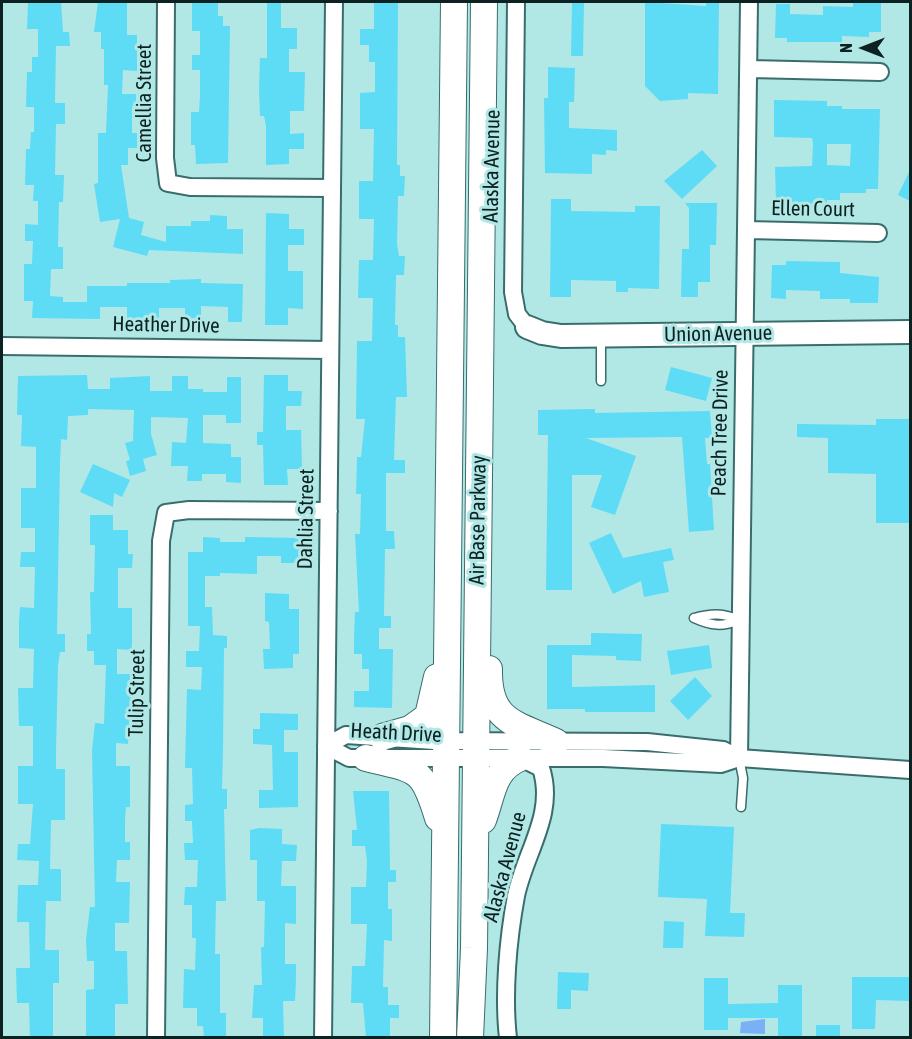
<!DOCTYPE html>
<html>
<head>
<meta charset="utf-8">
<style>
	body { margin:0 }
	#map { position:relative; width:912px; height:1039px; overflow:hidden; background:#b1e8e6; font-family:"Asap Condensed",sans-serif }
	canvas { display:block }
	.frame { position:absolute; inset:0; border:3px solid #0c2222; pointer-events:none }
	.north { position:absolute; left:834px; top:18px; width:60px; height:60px; -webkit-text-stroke:4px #b1e8e6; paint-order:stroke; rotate:270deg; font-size:16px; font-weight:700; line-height:24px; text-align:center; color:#0c2222 }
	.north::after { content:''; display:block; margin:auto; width:21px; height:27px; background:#0c2222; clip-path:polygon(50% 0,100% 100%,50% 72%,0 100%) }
</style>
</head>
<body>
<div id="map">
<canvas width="912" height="1039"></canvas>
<div class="frame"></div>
<div class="north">N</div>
</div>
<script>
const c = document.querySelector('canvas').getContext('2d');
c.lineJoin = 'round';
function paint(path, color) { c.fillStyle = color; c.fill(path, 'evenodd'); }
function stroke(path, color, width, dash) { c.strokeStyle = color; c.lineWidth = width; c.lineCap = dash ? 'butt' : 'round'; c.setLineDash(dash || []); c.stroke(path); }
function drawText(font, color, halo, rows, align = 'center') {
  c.font = font + ' "Asap Condensed",sans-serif'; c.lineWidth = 6; c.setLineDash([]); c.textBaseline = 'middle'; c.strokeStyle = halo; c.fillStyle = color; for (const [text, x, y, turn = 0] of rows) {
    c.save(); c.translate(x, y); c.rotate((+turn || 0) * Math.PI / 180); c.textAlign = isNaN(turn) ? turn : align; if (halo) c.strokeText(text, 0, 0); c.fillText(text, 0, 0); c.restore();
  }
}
const water = new Path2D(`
	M765 1019V1034L740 1033 741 1022Z`);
const building = new Path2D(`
	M28 2H61L63 32H69L70 46H56L55 103H65V124H56L55 175H64L63 202H59L58 247H63V269H51L50 296 63 297V302H87V286H127V283H170V280L201 279V283L243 284 242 322H228V307L201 306V321H185V308H159V320L127 319V307H100V319L32 318 33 301H24V264H32L33 241H25V224L38 225V201H33L34 185H25L26 149H30L31 132H34V107H26L27 72H32V57H38V29H27Z
	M98 2H127V35H137V71L123 70 122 94H136V107L132 106V133H137V148H128V165H121L129 218 144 222 141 235 166 242V226H191V221H210V215L227 216V229H243V254L149 250 147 256 113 247 120 219 100 222 94 184 98 183V133H106L108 85H104V49H101V32H94Z
	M192 2H218V16H223V26H230L228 163 196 164 195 145H191V112H199L200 95V70H192V55H200V31H192Z
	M267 2H281V28H297V49H289V72H305L304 111H290V134L304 133V149H289V164L266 165V126L264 116H260L259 89 260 58H267Z
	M374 2H398L397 165H400V176H405L404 196H398L397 244 399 256H405L404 275H396L395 325H398V337H405L407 397H396L394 460H405V473H386V531H394L395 549H385L384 616H391V628H379V649H393L392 708 354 707V691H369V669H362V654H354V637L355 612H359L355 534H360L361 494H356L357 457H361L365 419H356L357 341H372L373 298H358L359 260H373L374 219H359V181H373L374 129H360V93L375 92V62H369V45H360V29H374Z
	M572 2H584L583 56H571Z
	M645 2 706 6V2H719L718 94 688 93V99L660 101 645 86Z
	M853 2H881V32H869V37L842 36V42H787V38H775L776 4H790V14L823 15V6L853 7Z
	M548 67 575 68 574 102H569V128L617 130V151L606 150V155L592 154V174L545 173 544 98H548Z
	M774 100 827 101V106H842V109H880L878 189H866V193H840V200H827V205L776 202 775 167 812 166 813 144 812 138 774 137ZM827 144H851L850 166 827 165Z
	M702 150 717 166 682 199 664 181Z
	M910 170V201L898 195Z
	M551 199H571V211L635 212V206H660L659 289 628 288V292H616V281L571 280V297H550Z
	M685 203H717L716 245H710V282H698V297H681L682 249H689V208Z
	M266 213 289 214V229H304V245H288V271H303V309L288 308V325H265Z
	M786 261 840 262V273L879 277 878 303H850V299H820V291L786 290V299L771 298 772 265H786Z
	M671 367 712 378 706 401 665 390Z
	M87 375 88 389H110V378L150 376V391H172V376H188V389H203V392H227V377H241V423H226V415H203V443L231 444V457H241V483L226 482V474H202V481H187L188 466H171L172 442 186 443 188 418 151 417V434L157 455 143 459 146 471 130 476 126 461 130 460 125 443 133 441 134 410 88 409V415L68 416 67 440 61 439 60 463 57 634H65V652H60L58 665 56 751V769H65V820H51L50 869H61V901H46L45 950H59V983H53V1038H30L29 1003H17L16 968H30L29 922H17L18 885H38L39 861 17 860 18 844H30L33 804H18V766H33V726H19L18 688H33L34 649 19 648V622L20 607 34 608 35 567H20L21 552H35V528H21V488H36V447L21 446 22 415H17L18 376Z
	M264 375H288V391H302L301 406H286V430H301L302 469H287L288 485H264L263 445H257V432H263Z
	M595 409V413L710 411 712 438H705L707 464H710L714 530 689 532 682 437 586 438 636 456 615 515 591 507 602 475H572V590H546L548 435H538V410Z
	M876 419H910V523H876V474L828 473V438L797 437V424L876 425Z
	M93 464 130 480 122 497 114 493 113 507 80 492Z
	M90 515H113V530H128V554H133L132 568H118V608H132V650L117 649V674H132L128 744 116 743V766H130V807H126L125 820V842H130V860H117L116 882H130L129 923H115V951H127L128 1004H115V1038H86V990L94 989V961H87L86 940 90 907H95L92 750 95 723 104 724 106 665H94V651H87V634H91L90 592H94L95 545H90Z
	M611 533 623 558 671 548 674 560 663 562 669 592 644 597 641 581 613 594 589 543Z
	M203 537 220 538V542H245V537L300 538V563H281V556H257V574L220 573V576H205V607H212L213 635 227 636V648H224L223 750 222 789H227V809H224L226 901H216L215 954H220V1013H226V1038H204L203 1026H197V1008H183L184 969 195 970 196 938H192V905H184L185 887H197L198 860H185L184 843H193L192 821H185V805L193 804 192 768H185L187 689 201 690 202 667H186V651H199L200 626H188V552H203Z
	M265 593 289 594V609H299V654H293V668L264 669 263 649H270L269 622 265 621Z
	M591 633 642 634 641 661 616 660V656L572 655V687L655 685V712H585V709H547V645H591Z
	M709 645 712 668 671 675 667 651Z
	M695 677 712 696 688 720 670 701Z
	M260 713 298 714V730H284V752H298V807L259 808V790H273L272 745 253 744V729H260Z
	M353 791H389L390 870H396V882H388V909H392V941L384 940 383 987H388V1005H399V1018H390V1038H366L363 1003H351L352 966H365L367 924H351V887H366L367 861 365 846H352V830H357Z
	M661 824 734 827 730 913H745L744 937 705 936 707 899 658 897Z
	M259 828 282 829V844L297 845 296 861H282L281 886H296V924L285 923V964H296V979L295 1001H283L284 1038H263V1018H252L254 985H262L261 947H264L265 901H257V860H250V830Z
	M664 921 684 922 683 948H663Z
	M558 972 589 973 588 991 571 990V1009H557Z
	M852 977H910V1001L876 1000 875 1029H852Z
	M704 978H728V1004L778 1003V985H802V1036H778V1018H728V1030H704Z
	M816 1025H840V1038H816Z`);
const lane = new Path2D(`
	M601 337V381
	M694 618C712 626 722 627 740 620
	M694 618C712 613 723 613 740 620
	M739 758 743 778 741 807`);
const street = new Path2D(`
	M166 2 165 158 168 183 190 187 332 188
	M516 2 513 292 517 314 527 327
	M750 69 880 72
	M747 230 878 233
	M2 346 330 350
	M326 746 346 735 434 741 647 742 723 750 739 758 910 770
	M326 746 349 758H603L721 764 739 758
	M739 758 749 2
	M156 1038 161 541 166 513 189 510 329 511
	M323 1038 334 2
	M508 1038C503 994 508 939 516 896 525 852 556 814 541 768L523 759`);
const secondary = new Path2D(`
	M527 327 542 333 561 336 910 332`);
const primary = new Path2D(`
	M489 669C488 722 515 723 556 742
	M382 737 410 729 428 716 437 677
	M366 758C417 771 422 765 438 818
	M483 820C493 794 492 770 520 758
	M443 1038 454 2
	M470 1038 474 948 484 2`);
const streetNames = [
	["Camellia Street",144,103,-90],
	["Alaska Avenue",492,166,-89],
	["Ellen Court",813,209,1],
	["Heather Drive",166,325,1],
	["Union Avenue",718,334,-1],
	["Peach Tree Drive",720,433,-89],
	["Dahlia Street",306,519,-89],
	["Air Base Parkway",478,520,-89],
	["Tulip Street",137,693,-89],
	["Heath Drive",396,733,3],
	["Alaska Avenue",505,867,-75]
];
paint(water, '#7ab1f6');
paint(building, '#5edbf5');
stroke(lane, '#396d6c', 11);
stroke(street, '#396d6c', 20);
stroke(secondary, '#396d6c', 26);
stroke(primary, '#396d6c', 28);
stroke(lane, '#fff', 8);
stroke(street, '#fff', 16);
stroke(secondary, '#fff', 22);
stroke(primary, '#fff', 26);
drawText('21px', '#0c2222', '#b1e8e6', streetNames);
</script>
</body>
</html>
